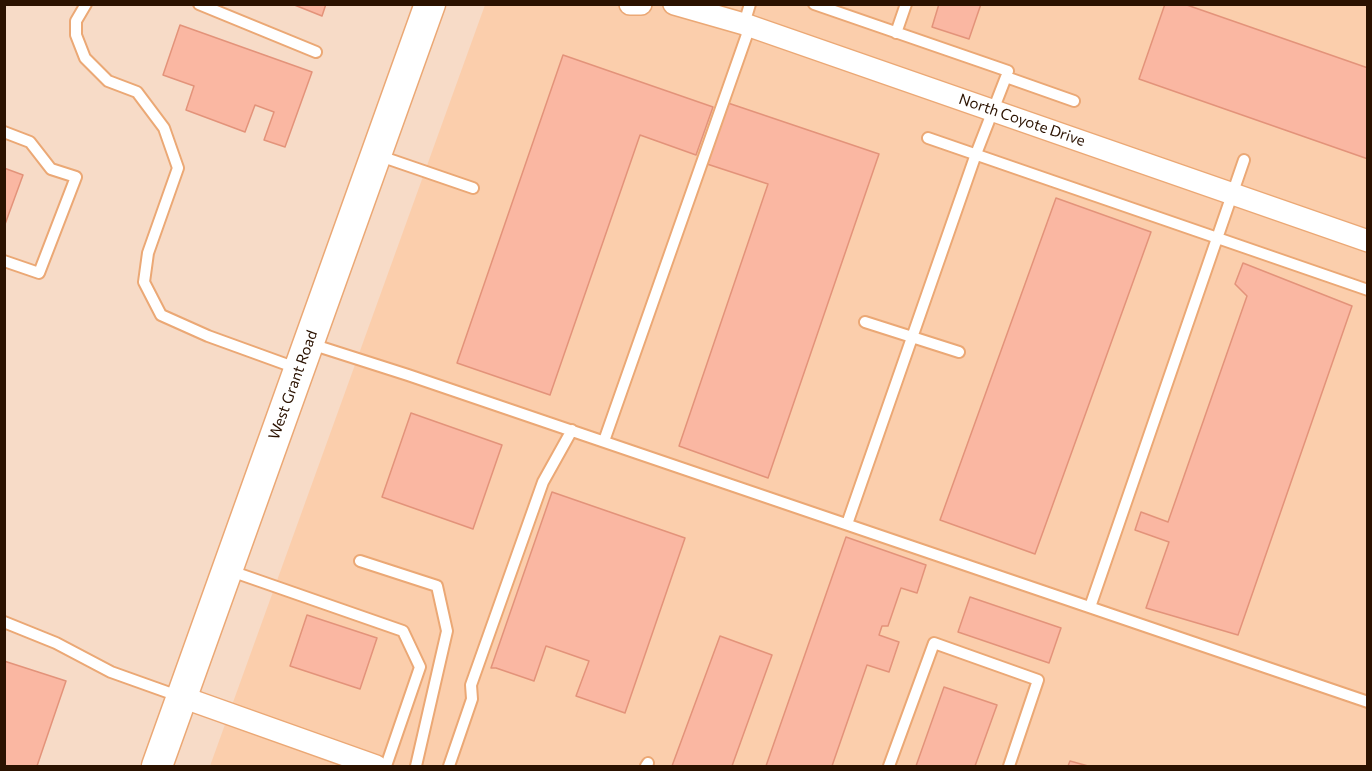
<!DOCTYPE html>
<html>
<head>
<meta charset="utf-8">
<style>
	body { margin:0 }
	#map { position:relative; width:1372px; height:771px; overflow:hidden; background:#f7dbc7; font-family:Commissioner,sans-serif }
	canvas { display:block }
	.frame { position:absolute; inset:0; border:6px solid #2b1200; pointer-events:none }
</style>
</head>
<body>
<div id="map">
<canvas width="1372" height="771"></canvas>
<div class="frame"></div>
</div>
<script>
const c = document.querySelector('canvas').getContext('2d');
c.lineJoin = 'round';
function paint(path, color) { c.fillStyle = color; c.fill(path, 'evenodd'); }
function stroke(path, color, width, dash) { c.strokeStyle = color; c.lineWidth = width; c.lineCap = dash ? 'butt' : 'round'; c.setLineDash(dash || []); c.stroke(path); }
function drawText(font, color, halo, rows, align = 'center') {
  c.font = font + ' Commissioner,sans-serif'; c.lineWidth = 4.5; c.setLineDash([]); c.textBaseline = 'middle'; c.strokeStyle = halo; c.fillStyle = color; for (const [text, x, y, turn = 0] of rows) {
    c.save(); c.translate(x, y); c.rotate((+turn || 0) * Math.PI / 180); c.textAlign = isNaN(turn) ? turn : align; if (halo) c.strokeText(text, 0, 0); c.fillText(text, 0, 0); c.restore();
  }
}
const built = new Path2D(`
	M485 5H1367V766H210Z`);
const building = new Path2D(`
	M292 4H326L322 16Z
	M939 4H981L969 39 932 27Z
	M1165 4H1184L1368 68V159L1139 79Z
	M180 25 312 72 285 147 264 140 274 112 255 105 245 132 186 110 194 86 163 75Z
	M563 55 713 107 696 155 640 135 550 395 457 363Z
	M728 103 879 154 768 478 679 446 768 184 707 164Z
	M4 168 23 175 4 227Z
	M1056 198 1151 232 1035 554 940 520Z
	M1243 263 1352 306 1238 635 1146 608 1169 542 1135 530 1141 512 1168 522 1247 296 1235 284Z
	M411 413 502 445 473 529 382 497Z
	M552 492 685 538 625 713 576 696 589 661 546 646 534 681 496 668H491Z
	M846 537 926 565 917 593 901 588 888 626H882L879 635 899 642 889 672 867 665 832 766H766Z
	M970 597 1061 628 1049 663 958 632Z
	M307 615 377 638 360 689 290 666Z
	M720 636 772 655 732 766H672Z
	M4 661 66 681 37 766H4Z
	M944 687 997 705 975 766H916Z
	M1070 761 1088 766H1068Z`);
const service = new Path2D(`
	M86 4 76 21V35L85 58 108 81 137 92 164 128 178 168 148 253 144 282 161 315 208 336 299 369
	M199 4 316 52
	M814 4 1008 71
	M744 24 750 4
	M896 33 906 4
	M4 132 30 142 51 169 76 177 39 273 4 261
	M928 138 1368 290
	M377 155 473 188
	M865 322 959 352
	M311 344 408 375 1368 702
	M604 441 750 26
	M847 524 976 154 1006 77 1074 101
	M360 561 437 586 447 631 416 766
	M228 570 403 631 420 667 386 766
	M1090 607 1244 160
	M4 622 56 643 111 672 181 697
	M449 766 472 699 471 685 543 482 572 430
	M646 766 648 763
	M889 766 934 643 1038 680 1009 766`);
const minor = new Path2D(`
	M630 4H641
	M674 4 744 24 1368 241
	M182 697 376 766`);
const secondary = new Path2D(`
	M157 766 430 4`);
const streetNames = [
	["North Coyote Drive",1022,120,19],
	["West Grant Road",293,385,-70]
];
paint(built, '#fbceac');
paint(building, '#fab7a2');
stroke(building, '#e3937a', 1.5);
stroke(service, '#eba875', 14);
stroke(minor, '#eba875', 24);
stroke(secondary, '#eba875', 33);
stroke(service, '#fff', 10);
stroke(minor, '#fff', 21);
stroke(secondary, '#fff', 30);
drawText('15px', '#2b1200', '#fff', streetNames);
</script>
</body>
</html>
